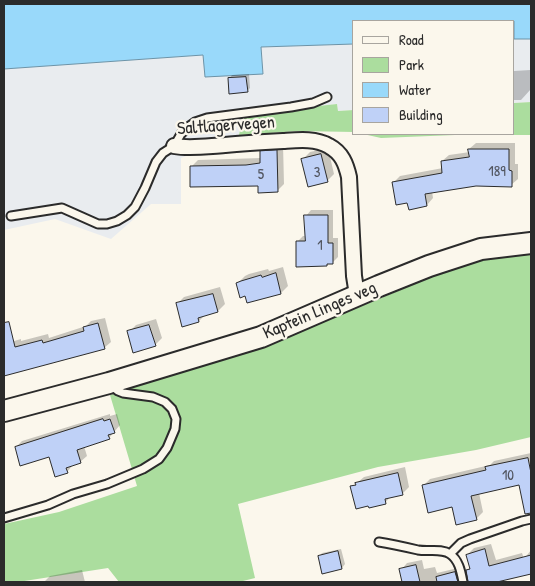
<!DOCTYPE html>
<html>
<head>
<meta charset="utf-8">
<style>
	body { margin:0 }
	#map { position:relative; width:535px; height:586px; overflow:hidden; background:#fbf7ec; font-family:"Patrick Hand",sans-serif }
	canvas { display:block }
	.frame { position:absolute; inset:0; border:5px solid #2b2b2b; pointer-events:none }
	.legend { position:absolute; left:352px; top:20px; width:162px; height:115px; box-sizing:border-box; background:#fbf7ec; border:1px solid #a8a59f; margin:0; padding:6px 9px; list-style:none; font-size:15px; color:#2b2b2b }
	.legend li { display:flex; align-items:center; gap:10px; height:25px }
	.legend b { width:25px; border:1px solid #a8a59f }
</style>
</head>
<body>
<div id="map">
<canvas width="535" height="586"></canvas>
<div class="frame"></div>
<ul class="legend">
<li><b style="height:6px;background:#fbf7ec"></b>Road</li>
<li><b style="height:14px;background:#abdd9e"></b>Park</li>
<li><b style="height:14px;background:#99d9fa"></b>Water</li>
<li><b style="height:14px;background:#bfd1f7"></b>Building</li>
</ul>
</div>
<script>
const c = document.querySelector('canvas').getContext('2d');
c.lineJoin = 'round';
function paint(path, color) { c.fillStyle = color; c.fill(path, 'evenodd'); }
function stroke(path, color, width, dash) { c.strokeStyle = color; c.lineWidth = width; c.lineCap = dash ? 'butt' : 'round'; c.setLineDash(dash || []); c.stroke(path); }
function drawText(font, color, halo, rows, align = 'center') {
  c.font = font + ' "Patrick Hand",sans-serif'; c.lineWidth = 4.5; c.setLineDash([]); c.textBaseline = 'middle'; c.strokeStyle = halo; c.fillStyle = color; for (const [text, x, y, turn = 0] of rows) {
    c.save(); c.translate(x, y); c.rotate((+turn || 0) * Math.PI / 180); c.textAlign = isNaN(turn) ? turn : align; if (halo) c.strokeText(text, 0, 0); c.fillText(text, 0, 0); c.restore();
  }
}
const built = new Path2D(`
	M514 39H531V102L514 103Z
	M354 44V110L338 111 337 104 237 116 242 120 239 135 181 158V204H151L111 239 55 219 4 230V69L203 55 263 74 261 47Z`);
const green = new Path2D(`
	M531 102V135H455L381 138 363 134H514V103Z
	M337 104 338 111 354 110V132L299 131 239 135 242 120 236 115Z
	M531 252V437L476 450 378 467 238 504 255 578 239 582H119L108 568 18 582H4V524L59 512 137 486 110 395 268 345 482 256Z`);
const water = new Path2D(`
	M4 4H531V39H514V21H354V44L261 47 263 74 205 77 203 55 4 69Z`);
const shadow = new Path2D(`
	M530 70 531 89 521 100H514V71Z
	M249 74 250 88 247 91 229 79 232 75Z
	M476 143H515V164H518V179L511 185H476L432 191 433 198 427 205 408 201 393 183 400 176 443 168 442 161 449 155 470 152 469 149Z
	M283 144 284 184 277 191 259 185 191 167 198 160 261 158V152L268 145Z
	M328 148 334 174 327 181 303 159 310 152Z
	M311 210H333V238H338V257L332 263H329L327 265 297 242 303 236H306V216Z
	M283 267 288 286 281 293 246 295 237 284 245 276 249 274 268 269 269 271Z
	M220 287 225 304 218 311 206 314 199 321 183 325 177 304 184 297Z
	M105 318 111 342 104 348 4 375V344L21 339V341L48 334 49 338 86 326 91 321Z
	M156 319 162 338 155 345 129 332 136 325Z
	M110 414V416L117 414 120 425 109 438 84 446 87 456 80 462 73 465 67 472 50 455 16 447 22 441Z
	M531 453V487L521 490 520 483 479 493 483 512 476 519 453 506 423 486 430 479 490 465 494 461Z
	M405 467 409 487 402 494 391 496 385 503 352 487 364 477Z
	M491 544 496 560 522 553 524 559 531 550V560L525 562 501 580V582H404L401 570 407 563 422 560 424 569 435 567 437 573 462 567 465 579 469 581 467 570 471 567 467 555 474 548Z
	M341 549 345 564 342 568 323 572 319 557 322 553Z
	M82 570 85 582H44L50 576Z`);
const building = new Path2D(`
	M246 77 248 92 229 94 228 78Z
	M468 149H509V170L512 171V187L476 186 425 194 427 206 409 210 407 203 396 205 392 182 442 173 441 161 469 157Z
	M277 150 278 192 258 193V186L190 187V166L246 165 260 163V151Z
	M321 154 328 182 308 187 301 159Z
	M304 215H328V243H333V264H327V266L296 267V241H305Z
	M276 273 281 294 247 303 245 296 240 298 236 283 241 281 261 275 262 277Z
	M213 294 218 312 198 318 199 322 182 327 176 303Z
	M9 322 15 347 42 340 43 343 84 331 83 327 98 323 105 349 4 376V323Z
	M149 325 156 346 133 353 127 331Z
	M103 419 104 421 110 419 115 433 108 435 110 439 77 450 81 463 66 468 68 473 55 477 49 457 20 466 15 447Z
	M528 458 531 473V513L525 514 519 485 471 496 477 520 456 525 452 507 428 513 422 485 486 470 485 467Z
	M398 473 403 495 385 499 386 504 369 508 368 506 356 509 350 486 356 485 355 483Z
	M485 549 489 566 531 555V574L497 582H468L466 570 470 569 466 555Z
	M338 551 342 569 322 574 318 556Z
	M416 565 420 582H402L399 569Z
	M455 572 458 582H437L436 577Z`);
const lane = new Path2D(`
	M11 216 62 208 98 224H107L117 221 127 215 135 207 145 188 156 162 163 153 174 146 181 134 188 127 195 122 207 118 291 107 313 103 327 97
	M4 518 48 505 73 494 107 484 143 469 159 459 167 448 175 429 176 419 172 409 165 402 153 397 123 393 118 391 111 385
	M379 542C392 544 405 547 418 550 428 552 441 548 450 554 459 560 461 572 463 582
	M450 554 461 543 470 539 522 521 531 519`);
const street = new Path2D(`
	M174 146C191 149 208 146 225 145 244 143 263 142 283 141 298 140 315 138 329 146 342 153 346 164 349 177L354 276 357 295`);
const secondary = new Path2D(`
	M4 411 109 383 261 337 379 286 429 266 481 249 531 243`);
const numberNames = [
	["189",497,172],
	["3",317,173],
	["5",261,175],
	["1",320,246],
	["10",508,476]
];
const streetNames = [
	["Saltlagervegen",226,126,-4],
	["Kaptein Linges veg",320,311,-23]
];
paint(built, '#e9ecef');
paint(green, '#abdd9e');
paint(water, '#99d9fa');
stroke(water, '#6d93a7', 1);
paint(shadow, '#0003');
paint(building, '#bfd1f7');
stroke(building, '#2b2b2b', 1);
stroke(lane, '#2b2b2b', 11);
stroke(street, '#2b2b2b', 18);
stroke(secondary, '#2b2b2b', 24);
stroke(lane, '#fbf7ec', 7);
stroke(street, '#fbf7ec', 14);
stroke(secondary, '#fbf7ec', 20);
drawText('15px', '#50545e', null, numberNames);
drawText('18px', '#2b2b2b', '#fbf7ec', streetNames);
</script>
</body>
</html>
